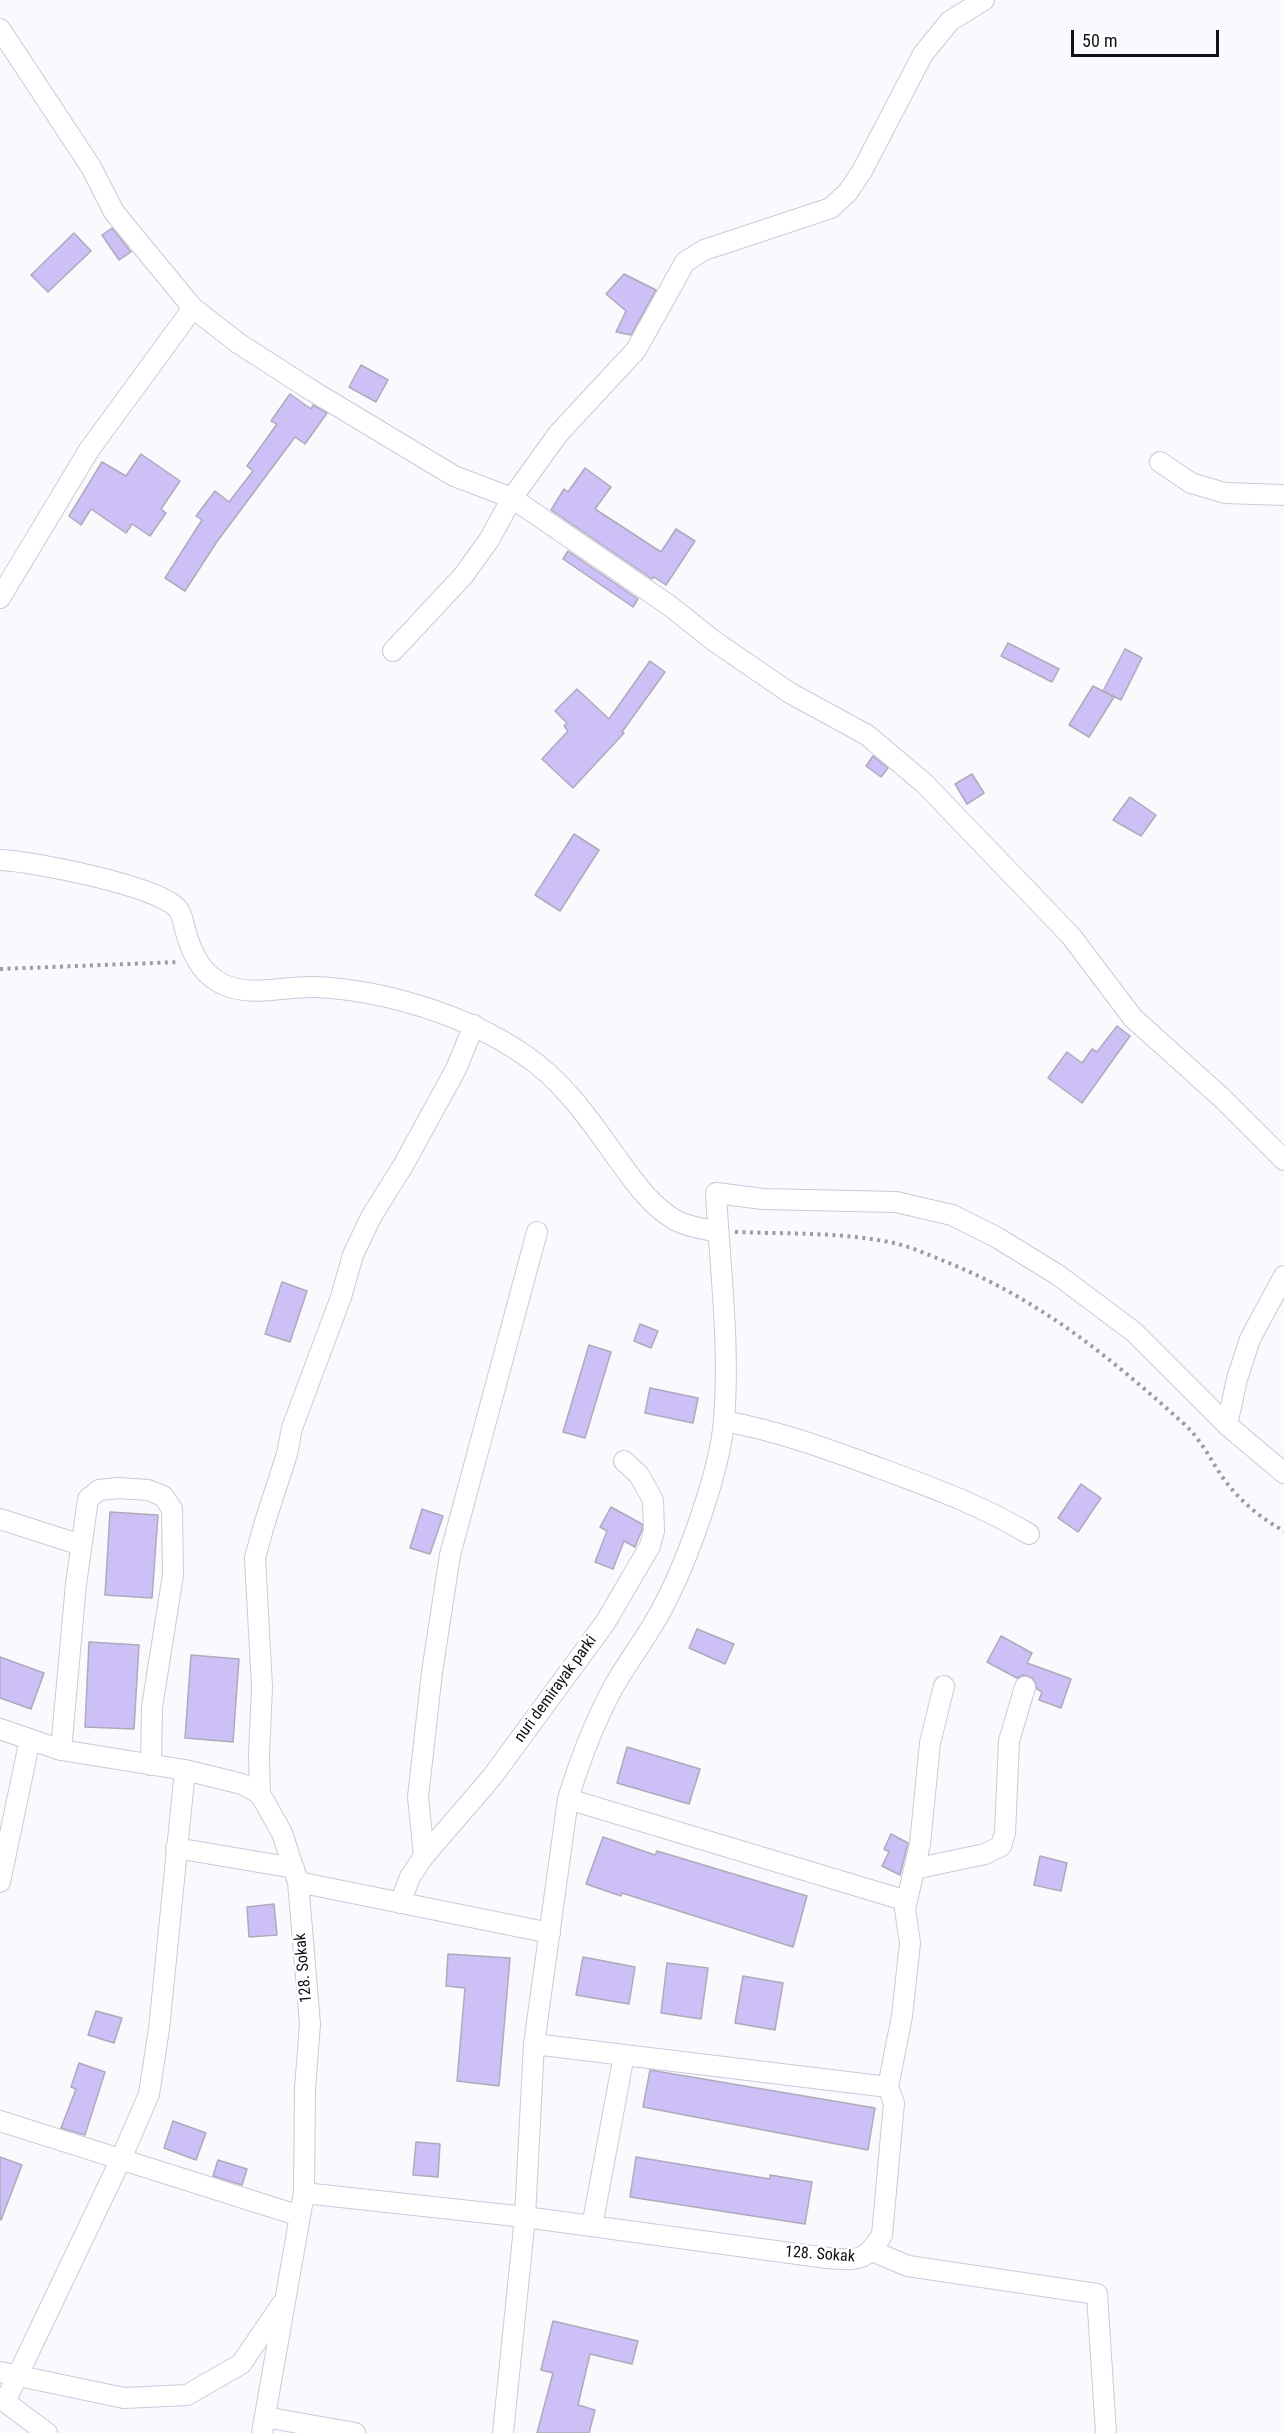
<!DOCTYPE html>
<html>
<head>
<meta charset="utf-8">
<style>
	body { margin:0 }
	#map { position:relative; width:1284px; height:2433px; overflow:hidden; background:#faf9fd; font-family:"Roboto Condensed",sans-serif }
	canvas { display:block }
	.scale { position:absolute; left:1071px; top:30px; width:148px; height:27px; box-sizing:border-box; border:3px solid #111016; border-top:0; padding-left:8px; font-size:18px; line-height:21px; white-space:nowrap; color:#111016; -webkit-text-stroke:4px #fff; paint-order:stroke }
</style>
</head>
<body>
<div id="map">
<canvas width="1284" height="2433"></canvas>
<div class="scale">50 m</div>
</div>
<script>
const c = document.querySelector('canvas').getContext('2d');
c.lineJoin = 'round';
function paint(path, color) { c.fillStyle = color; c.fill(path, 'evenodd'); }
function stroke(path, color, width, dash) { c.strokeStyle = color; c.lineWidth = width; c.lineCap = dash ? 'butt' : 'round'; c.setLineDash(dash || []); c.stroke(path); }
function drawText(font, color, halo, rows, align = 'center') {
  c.font = font + ' "Roboto Condensed",sans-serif'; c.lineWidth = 5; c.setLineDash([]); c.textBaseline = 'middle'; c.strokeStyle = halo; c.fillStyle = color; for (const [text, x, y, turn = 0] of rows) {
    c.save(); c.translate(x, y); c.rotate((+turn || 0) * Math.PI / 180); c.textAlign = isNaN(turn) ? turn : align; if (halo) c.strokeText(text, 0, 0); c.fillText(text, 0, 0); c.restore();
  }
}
const building = new Path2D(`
	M112 228 131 252 119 260 102 235Z
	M74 233 91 251 48 292 31 275Z
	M624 274 656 290 631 335 616 332 626 311 606 294Z
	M361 365 388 380 376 402 349 387Z
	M290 394 311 409 313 405 327 413 305 444 295 437 216 543 185 591 165 578 202 520 196 516 215 491 229 502 253 471 247 466 277 424 271 421Z
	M141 454 180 481 161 509 166 513 150 536 132 524 126 533 91 509 81 525 69 516 102 462 126 476Z
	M585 468 611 487 595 509 661 552 676 529 695 541 666 585 654 577 652 579 551 510 564 489 568 492Z
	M568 551 638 599 633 607 563 559Z
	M1008 643 1059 669 1052 682 1001 656Z
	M1125 649 1142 658 1121 700 1103 691Z
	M650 661 665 672 622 732 624 733 573 788 542 759 568 731 564 726 567 723 555 711 577 689 609 719Z
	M1093 686 1114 697 1089 737 1069 725Z
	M873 756 888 768 881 777 866 766Z
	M972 774 984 793 967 804 955 784Z
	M1130 797 1156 815 1141 836 1113 820Z
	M574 834 599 850 560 911 535 895Z
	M1117 1026 1130 1036 1082 1103 1048 1078 1067 1052 1082 1063 1092 1049 1097 1052Z
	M282 1282 307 1291 290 1342 265 1334Z
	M640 1324 658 1331 651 1348 634 1341Z
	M589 1345 611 1352 585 1438 563 1432Z
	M650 1388 698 1398 693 1423 645 1413Z
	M1081 1484 1101 1498 1078 1532 1058 1518Z
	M611 1507 642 1524V1530L635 1547 624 1541 613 1569 595 1562 607 1531 600 1527Z
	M422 1509 443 1516 430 1554 410 1548Z
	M110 1512 158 1515 152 1598 105 1595Z
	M697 1629 734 1644 725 1664 689 1648Z
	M1001 1636 1032 1653 1027 1663 1071 1679 1061 1708 1039 1700 1042 1692 1037 1689 1033 1678 1023 1675 1017 1678 987 1662Z
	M89 1642 139 1645 134 1729 85 1727Z
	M191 1655 239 1659 233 1742 185 1738Z
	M0 1657 44 1673 31 1709 0 1698Z
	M627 1747 700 1769 689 1804 617 1783Z
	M891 1834 908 1843 900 1875 882 1866 889 1852 884 1849Z
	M603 1837 655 1855 657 1851 807 1896 793 1947 622 1893 621 1896 586 1884Z
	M1040 1856 1067 1863 1061 1891 1034 1885Z
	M274 1904 277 1935 249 1937 247 1907Z
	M448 1954 510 1958 499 2086 457 2081 465 1988 446 1986Z
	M583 1957 635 1967 629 2004 576 1995Z
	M667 1963 708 1968 701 2019 661 2013Z
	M743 1976 783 1983 775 2030 735 2023Z
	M96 2011 122 2018 114 2043 88 2035Z
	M79 2063 105 2072 85 2135 61 2128 76 2089 71 2087Z
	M650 2070 875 2108 868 2150 643 2107Z
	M173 2121 206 2133 196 2160 164 2148Z
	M416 2142 440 2144 438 2177 413 2175Z
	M0 2157 22 2165 1 2220 0 2219Z
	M636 2157 770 2179V2175L812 2182 805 2224 630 2197Z
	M218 2160 247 2169 242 2185 213 2176Z
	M553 2321 638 2341 632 2364 590 2354 578 2405 595 2410 589 2433H537L553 2373 541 2370Z`);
const path = new Path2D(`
	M0 969 179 962
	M735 1232C788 1234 842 1232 894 1243 912 1247 931 1256 949 1263 1040 1300 1111 1358 1183 1423 1201 1439 1210 1459 1223 1478 1239 1500 1260 1518 1284 1531`);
const minor = new Path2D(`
	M0 29 91 167 114 212 193 308 238 343 311 390 454 476 512 498 670 606 714 641 790 693 867 735 925 784 1071 936 1133 1018 1222 1098 1284 1160
	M1160 462 1191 483 1225 493 1284 495
	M0 598 89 450 193 308
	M393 651 463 576 489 540 512 498 558 434 636 350 685 262 704 250 831 208 848 192 862 171 923 54 950 21 984 0
	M0 860C32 861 158 886 177 908 182 913 183 922 185 929 192 956 204 980 233 988 259 995 289 986 315 987 384 990 466 1015 523 1054 561 1079 588 1117 614 1154 632 1178 648 1204 675 1220 688 1227 704 1229 718 1232
	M724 1421C779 1431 830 1450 882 1469 933 1488 983 1506 1029 1534
	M1227 1425 1237 1379 1250 1339 1284 1276
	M0 1519 81 1545
	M0 1729 61 1750 185 1770 242 1784 260 1794 282 1833 298 1882 310 2024 305 2089 304 2193 262 2433
	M61 1750 76 1584 88 1499 99 1490 118 1488 148 1490 163 1496 172 1509 173 1575 152 1707 151 1765
	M260 1794 259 1755 262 1687 255 1558 264 1525 287 1454 292 1428 341 1297 353 1255 371 1217 404 1164 456 1069 474 1025
	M568 1799C580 1760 594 1722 614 1686 630 1658 650 1633 664 1605 688 1559 720 1471 724 1420 730 1345 720 1268 716 1193L763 1199 896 1202 952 1215 996 1237 1058 1275 1134 1332 1227 1425 1284 1473
	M176 1848 294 1868
	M424 1856 418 1797 432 1672 450 1555 537 1232
	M914 1869 985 1854 1001 1846 1005 1833 1009 1741 1025 1687
	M0 1882 30 1739
	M298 1882 550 1933
	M907 1901 568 1799 534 2044 525 2217 827 2258C858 2260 864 2263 882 2235L894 2103 888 2087 902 2016 910 1943 905 1909 920 1844 930 1743 944 1686
	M400 1903 410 1877 424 1856 492 1777 605 1623 650 1546 654 1531 653 1500 639 1475 624 1461
	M534 2044 888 2087
	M0 2121 300 2216
	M304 2193 525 2217 503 2433
	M592 2226 624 2055
	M872 2251 908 2266 1097 2294 1106 2433
	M0 2372 124 2398 187 2395 241 2364 282 2304
	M0 2398 47 2433
	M5 2402 121 2159 149 2094 159 2029 185 1770
	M265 2417 355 2433`);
const streetNames = [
	["nuri demirayak parki",556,1689,-54],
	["128. Sokak",304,1968,-95],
	["128. Sokak",820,2255,4]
];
paint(building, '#ccc0f6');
stroke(building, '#aeaabb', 1.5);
stroke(minor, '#ccc9da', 22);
stroke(path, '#9d9ca1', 4, [3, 4.5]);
stroke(minor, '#fff', 20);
drawText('16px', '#111016', '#fff', streetNames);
</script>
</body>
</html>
